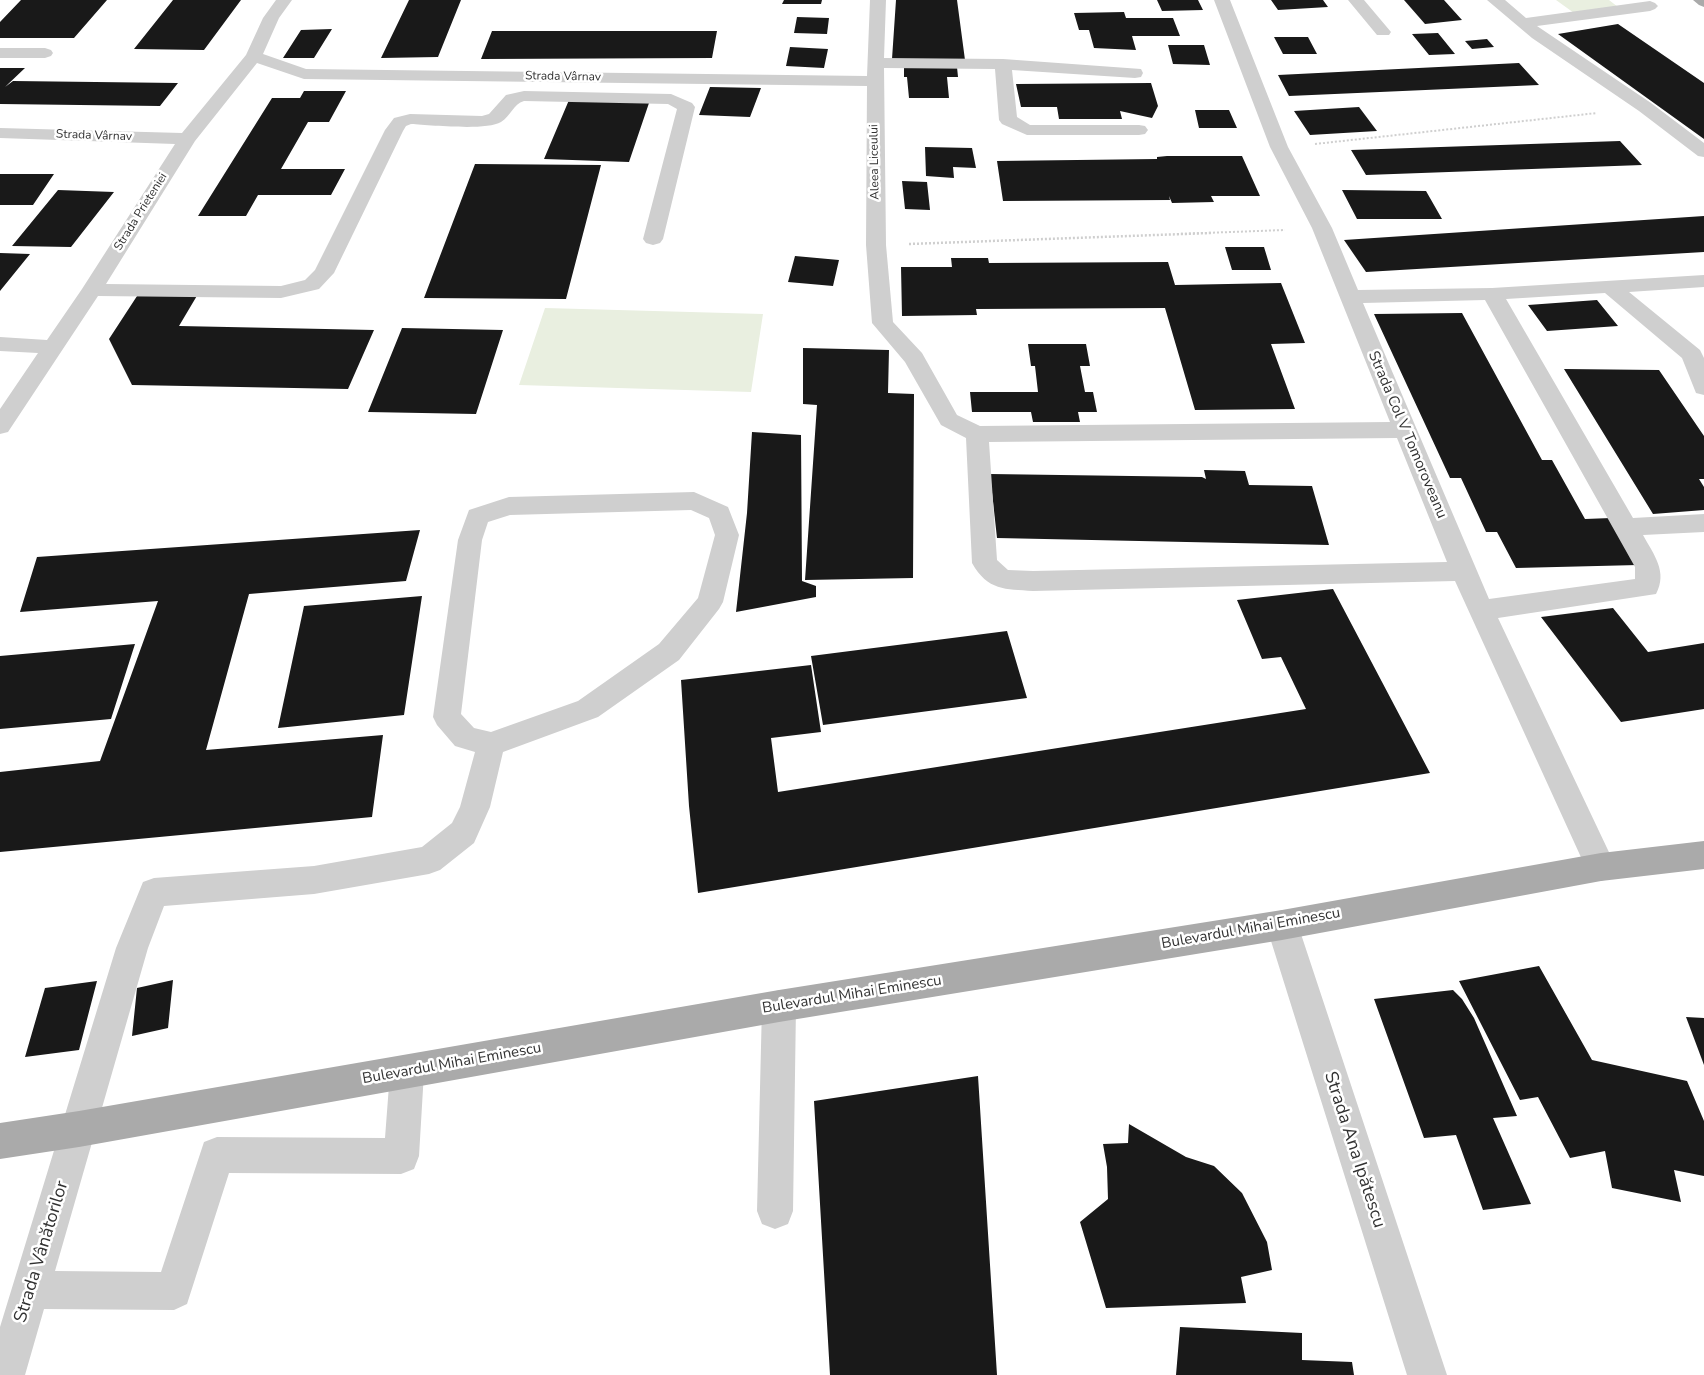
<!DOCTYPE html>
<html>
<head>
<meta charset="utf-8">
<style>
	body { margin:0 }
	canvas { display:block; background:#fff }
</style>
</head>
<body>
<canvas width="1704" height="1375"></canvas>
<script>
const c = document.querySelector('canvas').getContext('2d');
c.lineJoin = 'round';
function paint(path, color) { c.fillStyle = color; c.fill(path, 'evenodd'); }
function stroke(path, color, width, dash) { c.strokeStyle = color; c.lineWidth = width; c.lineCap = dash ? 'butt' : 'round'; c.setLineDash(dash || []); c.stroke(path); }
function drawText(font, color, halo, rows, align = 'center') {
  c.font = font + ' "Nunito Sans",sans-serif'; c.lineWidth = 5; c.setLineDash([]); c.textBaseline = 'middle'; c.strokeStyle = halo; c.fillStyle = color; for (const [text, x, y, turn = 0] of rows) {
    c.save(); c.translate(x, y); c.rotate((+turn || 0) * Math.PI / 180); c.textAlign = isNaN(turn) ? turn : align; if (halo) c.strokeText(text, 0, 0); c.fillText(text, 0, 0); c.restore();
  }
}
const green = new Path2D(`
	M1556 0H1609L1618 7 1574 13Z
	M545 308 763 314 751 392 519 385Z`);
const building = new Path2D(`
	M21 0H107L74 38H0V22Z
	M173 0H241L204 50 134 49Z
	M409 0H461L438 57 381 58Z
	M784 0H822L821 4H782Z
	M896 0H957L965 60 892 59Z
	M1157 0H1198L1203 10 1162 11Z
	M1271 0H1323L1328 7 1278 10Z
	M1404 0H1444L1462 20 1425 24Z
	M1124 12 1126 18H1173L1180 36H1132L1136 50 1094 48 1089 30H1079L1074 13Z
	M797 17 829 18 827 34 794 33Z
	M1618 24 1704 83V139L1558 34Z
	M332 29 314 58H283L301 30Z
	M492 31H717L712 58 481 59Z
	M1438 33 1455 54 1429 55 1412 34Z
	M1274 37H1308L1317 54H1283Z
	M1487 39 1494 47 1472 49 1465 41Z
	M1168 45H1204L1210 65 1173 64Z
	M790 47 828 49 824 68 786 66Z
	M1519 63 1539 85 1289 96 1278 75Z
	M904 67H957L958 77H947L949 98H909L907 77H904Z
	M0 68H25L5 87 13 81 178 83 160 106 0 104Z
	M1151 83 1158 106 1152 118 1120 111 1122 119H1059L1057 107H1021L1016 84Z
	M710 87 761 88 750 117 699 115Z
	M304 91H346L329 122H308L281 169H345L331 195H258L246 216H198L272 98H300Z
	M569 100 649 103 629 162 544 159Z
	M1359 107 1377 131 1310 135 1294 111Z
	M1195 110H1229L1237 128H1199Z
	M1620 141 1642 165 1366 175 1351 150Z
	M925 147 972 148 976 168 953 167 954 178 926 176Z
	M1167 156H1242L1260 196H1211L1214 202 1172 203 1169 196 1170 200 1003 201 997 161 1157 159V157Z
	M475 164 601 165 566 299 424 298Z
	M0 174H54L33 205H0Z
	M902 181 927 182 930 210 905 209Z
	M58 190 114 192 71 247 12 246Z
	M1342 190 1426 191 1442 219H1357Z
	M1704 216V252L1366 272 1344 240Z
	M1225 247H1264L1271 270H1232Z
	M0 253 30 254 0 291Z
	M795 256 839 260 833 286 788 282Z
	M951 258H988L989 263 1168 262 1175 285 1281 283 1305 343 1271 344 1295 409 1195 410 1165 308 976 309 977 315 902 316 901 267H952Z
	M139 293 198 294 179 326 374 330 348 389 132 385 109 339Z
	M1597 300 1618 326 1547 331 1528 305Z
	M1462 313 1542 460H1552L1585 519 1611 518 1638 565 1516 568 1497 532H1486L1461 478H1450L1374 314Z
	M402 328 503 330 476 414 368 412Z
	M1028 344H1086L1090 366H1080L1085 392H1093L1097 412H1078L1080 422H1033L1031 412H972L970 392H1038L1035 366H1031Z
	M803 348 889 350 888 393 914 394 913 578 805 580 817 405 803 404Z
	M1564 369 1659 370 1704 436V479H1699L1704 487V510L1653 514Z
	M752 432 801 435 802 581 816 586V597L736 612 747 513Z
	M1204 470 1245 471 1249 485 1312 486 1329 545 997 538 990 474 1202 477 1206 479Z
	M420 530 406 581 249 594 206 750 383 735 372 817 0 852V772L100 761 158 601 20 612 37 557Z
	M1333 589 1430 773 698 893 689 806 681 680 811 665 821 732 771 738 778 792 1306 709 1281 657 1262 659 1237 600Z
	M422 596 404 715 278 728 304 606Z
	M1613 608 1648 652 1704 643V709L1621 722 1541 617Z
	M1007 631 1027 698 823 725 811 656Z
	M135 644 111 719 0 729V656Z
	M1539 966 1592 1060 1687 1081 1704 1121V1176L1674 1170 1681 1202 1612 1188 1605 1151 1570 1158 1538 1097 1520 1100 1459 981Z
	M173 980 168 1028 132 1036 137 988Z
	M97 981 79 1050 25 1057 45 988Z
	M1453 990 1462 999 1474 1018 1517 1116 1493 1118 1531 1204 1483 1210 1456 1135 1424 1138 1374 999Z
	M1686 1017 1704 1018V1065Z
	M978 1076 997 1375H830L814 1101Z
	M1129 1124 1186 1157 1214 1166 1242 1193 1267 1242 1272 1270 1241 1277 1246 1303 1106 1308 1080 1222 1108 1199 1107 1167 1103 1144 1128 1143Z
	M1180 1327 1302 1333V1360L1352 1362 1354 1375H1176Z`);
const pathFar1 = new Path2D(`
	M1315 144 1597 113
	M1177 234 1285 230`);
const path = new Path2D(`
	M909 244 1211 233`);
const minor = new Path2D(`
	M276 0H292L279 18 263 54 306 69 867 76 870 0H886L884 58 1003 59 1141 69 1143 73 1141 77 1135 78 1012 70 1017 117 1030 125H1139L1145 126 1148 130 1145 134 1139 135H1027L1002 124 999 120 995 69 884 68 886 245 893 322 922 353 957 415 980 426 1390 422 1312 228 1270 147 1214 0H1230L1288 147 1332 228 1358 290 1492 288 1704 275V287L1629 292 1700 350 1704 358V395L1696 393 1682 358 1605 293 1506 299 1633 518 1704 514V532L1643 535C1654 555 1668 572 1656 594L1498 618 1616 867 1612 877 1601 881 1590 877 1455 581 1033 591C1005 589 988 591 972 563L966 438 941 425 905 362 872 323 866 245 867 86 304 79 257 63 195 141 106 284 281 286 305 280 315 270 385 130 394 118 410 114 482 116 489 114 506 95 524 91 671 94 692 103 695 107 663 239 660 243 653 245 646 243 643 239 677 109 668 104 524 101C513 104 511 116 501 122 486 131 430 125 411 124L406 126 403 131 334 273 319 289 281 298 98 296 8 432 0 434V409L38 353 0 351V337L47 340 82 289 175 144 0 138V128L182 133 246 55 263 18ZM1485 300 1635 567V579L1489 599 1363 303ZM1397 438 1447 562 1033 571 1008 570 997 560 989 442Z
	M1348 0H1364L1391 32 1389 35H1377Z
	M1487 0H1505L1526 18 1650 1 1655 3 1658 6 1655 9 1650 11 1537 26 1651 103 1704 143V157L1698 156 1639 111 1532 38Z
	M0 48H45L51 50 53 53 51 56 45 58H0Z
	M694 492 728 507 739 535 723 602 719 609 679 660 598 717 503 752 490 807 474 843 440 870 429 874 314 894 164 906 148 948 55 1271 161 1272 204 1142 217 1137 385 1138 390 1072 395 1060 407 1055 419 1060 424 1072 419 1156 414 1169 401 1174 229 1173 187 1304 174 1310 44 1309 25 1375H0V1327L116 948 143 882 154 878 314 866 422 847 452 823 460 807 475 752 455 746 437 725 433 717 458 540 469 510 509 497ZM691 510 709 518 715 535 698 598 659 644 578 701 491 732 474 728 461 714 482 540 488 522 510 515Z
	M1282 910 1293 914 1298 925 1447 1375H1407L1266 925 1271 914Z
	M779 990 791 994 796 1006 793 1211 788 1224 775 1229 762 1224 757 1211 762 1006 767 994Z`);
const major = new Path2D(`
	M1693 0H1704V7L1699 5Z
	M1704 841V869L1601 881 1282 940 779 1022 79 1147 0 1159V1123L79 1111 779 990 1282 910 1601 853Z`);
const farStreetnames = [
	["Strada Vârnav",563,77,1],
	["Strada Vârnav",94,136,2],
	["Aleea Liceului",875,162,-91],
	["Strada Prieteniei",141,212,-58]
];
const streetNames = [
	["Strada Col V Tomoroveanu",1407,435,67],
	["Bulevardul Mihai Eminescu",1251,929,-10],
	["Bulevardul Mihai Eminescu",852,995,-9],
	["Bulevardul Mihai Eminescu",452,1064,-10]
];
const nearStreetnames = [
	["Strada Ana Ipătescu",1354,1150,72],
	["Strada Vânătorilor",42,1252,-73]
];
paint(green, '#e9efe0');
paint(building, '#191919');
stroke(pathFar1, '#cfcfcf', 2, [2, 2]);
stroke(path, '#cfcfcf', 2.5, [2, 2]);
paint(minor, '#cfcfcf');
paint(major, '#aaa');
drawText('12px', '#323232', '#fff', farStreetnames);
drawText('15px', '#323232', '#fff', streetNames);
drawText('18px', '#323232', '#fff', nearStreetnames);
</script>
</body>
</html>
